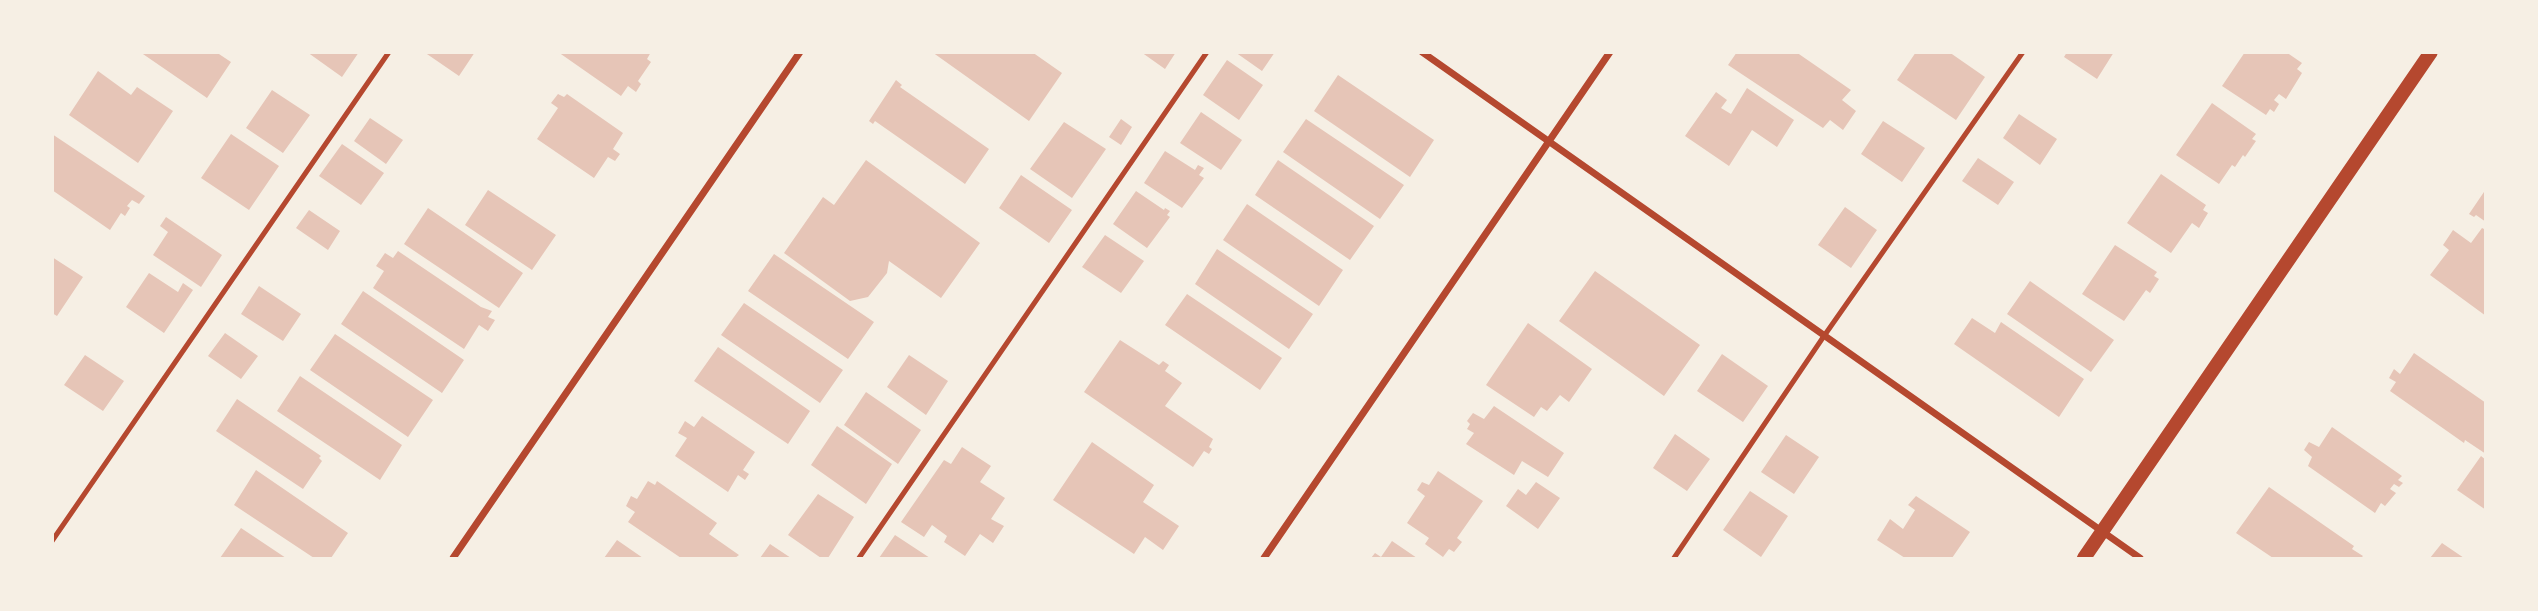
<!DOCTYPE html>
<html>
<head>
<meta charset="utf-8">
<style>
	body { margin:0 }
	#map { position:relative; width:2538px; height:611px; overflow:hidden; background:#f6efe4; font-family:Georgia,serif }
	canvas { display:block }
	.frame { position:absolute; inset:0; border:54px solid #f6efe4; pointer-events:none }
</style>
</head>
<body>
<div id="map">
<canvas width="2538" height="611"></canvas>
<div class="frame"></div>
</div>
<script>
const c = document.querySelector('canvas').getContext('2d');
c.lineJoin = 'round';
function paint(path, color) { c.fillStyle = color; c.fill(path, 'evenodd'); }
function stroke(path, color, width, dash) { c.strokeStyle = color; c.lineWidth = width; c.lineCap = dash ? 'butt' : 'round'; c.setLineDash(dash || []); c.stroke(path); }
const building = new Path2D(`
	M140 52H216L231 62 207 98Z
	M307 52H359L342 77Z
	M424 52H475L459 76Z
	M558 52H651L647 59 651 62 638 81 641 84 636 92 628 86 621 96Z
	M932 52H1032L1062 73 1029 121Z
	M1141 52H1176L1165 69Z
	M1235 52H1275L1262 71Z
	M1737 52H1796L1851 90 1842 100 1856 111 1843 130 1830 120 1823 128 1728 65Z
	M1916 52H1949L1985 77 1956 120 1897 80Z
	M2067 52H2114L2097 79 2064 57Z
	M2245 52H2286L2302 63 2297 69 2302 73 2286 99 2279 94 2274 100 2279 104 2274 112 2270 109 2266 115 2222 86Z
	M1227 60 1263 85 1239 120 1203 95Z
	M98 71 131 95 137 87 173 111 138 163 69 115Z
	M1338 75 1434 140 1410 177 1314 111Z
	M896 80 902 85 900 87 989 149 965 184 875 121 873 124 869 121Z
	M1747 88 1794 120 1777 147 1752 130 1729 166 1685 136 1716 92 1727 100 1721 108 1731 114Z
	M272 90 310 115 283 153 246 128Z
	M558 94 564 97 567 94 623 133 613 149 620 154 615 161 608 157 594 178 537 139 558 108 551 103Z
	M2212 103 2256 134 2252 139 2256 141 2245 157 2243 155 2235 167 2232 165 2219 184 2176 155Z
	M1201 112 1242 140 1221 170 1180 143Z
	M2019 114 2057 139 2040 165 2003 138Z
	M370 118 403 140 386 164 354 141Z
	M1121 119 1132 127 1121 145 1109 137Z
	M1306 119 1404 185 1380 219 1283 152Z
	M1883 121 1925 148 1902 182 1861 154Z
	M1064 122 1106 149 1072 198 1030 169Z
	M52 134 145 196 139 204 132 200 127 206 130 208 125 216 121 213 110 230 52 190Z
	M231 134 279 166 249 210 201 178Z
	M342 144 384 173 361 205 319 176Z
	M1165 151 1195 170 1198 165 1204 168 1199 175 1204 178 1182 208 1144 183Z
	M1978 158 2014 182 1998 205 1962 181Z
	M866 160 980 243 941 298 889 261 887 273 868 297 850 301 784 253 823 197 834 205Z
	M1278 160 1374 226 1350 260 1255 195Z
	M2161 174 2206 205 2203 210 2208 213 2199 228 2192 223 2171 253 2127 223Z
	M1021 175 1072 210 1049 243 999 208Z
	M2486 189V222L2476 215 2474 217 2469 214Z
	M488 190 556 235 532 270 465 225Z
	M1136 191 1164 210 1165 208 1170 211 1167 215 1170 217 1147 248 1113 224Z
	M1247 204 1343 270 1319 306 1223 240Z
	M1845 207 1877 230 1851 268 1818 245Z
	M428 208 523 273 499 308 404 244Z
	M309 210 340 231 328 250 296 228Z
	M166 217 222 255 201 287 153 255 168 232 160 226Z
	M2482 228 2486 230V316L2430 275 2449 250 2443 245 2453 230 2471 243Z
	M1105 235 1144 261 1121 293 1082 267Z
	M2115 245 2157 272 2154 276 2159 279 2150 293 2146 290 2124 321 2082 294Z
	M1217 249 1313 314 1289 349 1195 284Z
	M398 251 481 307 492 311 488 317 495 320 488 331 479 325 464 349 373 288 384 271 376 266 385 253 393 258Z
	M774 254 874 322 848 359 748 291Z
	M52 257 83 277 57 316 52 313Z
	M1595 271 1700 345 1664 396 1559 321Z
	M149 273 178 292 183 283 193 290 164 333 126 307Z
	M2030 281 2114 340 2091 372 2007 314Z
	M259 286 301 314 283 341 241 314Z
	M363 291 464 360 442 393 341 324Z
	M1187 294 1282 358 1260 390 1165 325Z
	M744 303 843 370 820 403 721 335Z
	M1972 318 1995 333 2001 322 2084 379 2059 417 1954 344Z
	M1528 323 1592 369 1569 402 1560 395 1547 411 1541 407 1534 417 1486 385Z
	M225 333 258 356 241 379 208 356Z
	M335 334 433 400 408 437 310 370Z
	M1120 340 1159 365 1163 361 1169 365 1165 371 1182 383 1165 406 1213 439 1209 447 1212 449 1209 454 1204 451 1193 467 1084 392Z
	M718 347 810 411 788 444 694 381Z
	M2414 353 2486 403V454L2465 440 2464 443 2390 391 2396 382 2389 378 2394 369 2400 374Z
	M1722 354 1768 386 1743 422 1697 391Z
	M85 355 124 381 103 411 64 385Z
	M909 355 948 381 926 415 887 387Z
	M300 376 402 445 380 480 277 411Z
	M866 392 921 430 898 464 844 425Z
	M237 399 321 456 319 458 322 461 303 489 216 431Z
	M1494 406 1564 453 1548 477 1522 461 1514 475 1466 444 1474 433 1467 429 1470 424 1467 421 1473 413 1484 419Z
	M702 416 755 452 743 470 749 474 745 480 738 475 728 492 675 456 687 438 678 433 685 421 694 427Z
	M837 426 892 464 866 504 811 465Z
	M2332 427 2402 476 2398 480 2403 483 2399 487 2394 484 2390 489 2396 493 2385 506 2381 503 2375 513 2308 466 2312 457 2304 450 2309 442 2319 447Z
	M1675 434 1710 459 1687 491 1653 468Z
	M1786 435 1819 457 1794 494 1761 472Z
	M1092 442 1154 485 1143 502 1179 526 1163 550 1145 537 1134 554 1053 500Z
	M962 447 991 466 980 482 1005 498 991 519 1004 526 993 543 980 534 965 556 944 542 947 536 932 525 924 537 901 522 944 460 951 464Z
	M2481 456 2486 460V510L2457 490Z
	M256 470 348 533 331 558H314L234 505Z
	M1438 471 1483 501 1457 538 1462 542 1454 552 1449 549 1443 557 1425 544 1429 538 1407 523 1425 496 1417 490 1422 482 1429 485Z
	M648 481 655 485 657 481 717 523 709 534 739 555 735 558H681L628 522 635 512 626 506 631 496 637 499Z
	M1536 482 1560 498 1538 529 1506 506 1518 489 1526 495Z
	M2269 487 2354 546 2352 549 2363 556 2361 558H2273L2236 533Z
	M1750 491 1788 516 1761 557 1723 530Z
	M818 494 854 517 828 558H821L788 535Z
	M1916 496 1970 532 1952 558H1905L1877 540 1890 519 1903 529 1915 510 1908 505Z
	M241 528 286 558H220Z
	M895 535 930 558H879Z
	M617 540 643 558H604Z
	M1392 541 1417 558H1371L1375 553 1381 557Z
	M2442 543 2464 558H2430Z
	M770 544 791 558H760Z`);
const service = new Path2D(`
	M52 541 389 52
	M859 558 1207 52
	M1674 558 1824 336 2023 52`);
const minor = new Path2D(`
	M1422 52 2140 558
	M453 558 800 52
	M1264 558 1610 52`);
const secondary = new Path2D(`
	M2084 558 2431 52`);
paint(building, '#e6c5b7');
stroke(service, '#b5482f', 5);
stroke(minor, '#b5482f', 7);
stroke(secondary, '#b5482f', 14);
</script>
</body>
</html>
